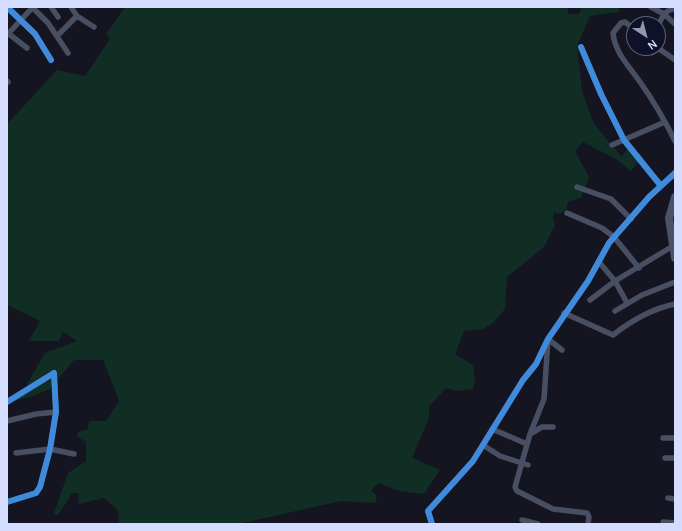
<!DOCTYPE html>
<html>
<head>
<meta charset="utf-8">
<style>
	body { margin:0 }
	#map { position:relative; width:682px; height:531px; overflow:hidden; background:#141521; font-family:Manrope,sans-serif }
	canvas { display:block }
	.frame { position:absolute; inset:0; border:8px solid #d4dcff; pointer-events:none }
	.north { position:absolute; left:626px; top:16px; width:40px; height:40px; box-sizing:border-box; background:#0e1127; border:1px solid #5d627d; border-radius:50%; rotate:144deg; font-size:11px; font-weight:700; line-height:16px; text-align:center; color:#d4dcff }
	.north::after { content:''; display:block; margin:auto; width:14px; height:18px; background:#9196b1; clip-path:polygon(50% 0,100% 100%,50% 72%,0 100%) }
</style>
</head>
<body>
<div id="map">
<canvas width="682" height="531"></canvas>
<div class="frame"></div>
<div class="north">N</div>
</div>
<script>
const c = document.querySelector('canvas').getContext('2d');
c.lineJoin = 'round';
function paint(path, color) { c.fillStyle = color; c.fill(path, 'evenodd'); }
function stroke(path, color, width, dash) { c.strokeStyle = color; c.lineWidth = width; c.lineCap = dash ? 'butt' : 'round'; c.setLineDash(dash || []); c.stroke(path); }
const green = new Path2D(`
	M125 7H568V14H579L582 7H619V12L590 16 577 46 582 91 594 124 622 157 628 147 640 160 631 171 616 159 583 142 575 151 589 177 581 198 568 202 566 210 560 214 554 212 553 217 555 225 544 247 507 277 505 309 493 323 483 329 464 331 455 354 473 365 475 382 473 389 458 391 446 388 429 407V418L412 458 440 470 424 494 399 491 379 483 371 490 377 496 375 503 341 501 238 524H119L118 510 104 498 79 504 78 493H71L69 499 57 516 54 513 68 473 86 461V442L78 437 77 433 80 431 87 430 89 421H106L119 401 103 360H74L50 389 33 396 12 401 31 391 27 384 45 353 77 341 63 332 59 341H29L40 321 7 305V127L9 122 57 70 85 76 110 39 106 34Z`);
const minor = new Path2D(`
	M7 7 35 34 51 60
	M32 7 48 23 68 53
	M51 7 58 17
	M71 7 77 16 94 27
	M651 7 664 14 675 24
	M658 25C662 18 666 8 675 9
	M634 29 625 22 621 23 613 33C615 53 629 66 640 82 653 100 665 121 675 141
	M9 34 27 48
	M7 35 33 7
	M57 36 77 16
	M581 47 601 94 624 140 661 186
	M658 48 675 60
	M7 81 8 82
	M612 145 665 122
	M577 187 611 199 631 219
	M567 213 602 228 614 237 639 268
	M599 262 615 281 627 303
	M590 300 615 281 673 246
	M615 311 642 295 675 282
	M564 313 613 335C632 320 651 309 675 304
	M562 350 548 339 544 399 530 434 515 487 517 491 553 509 587 513 589 517 588 524
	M7 402 54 373 56 412 50 449 40 487 36 493 7 502
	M7 421 36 414 56 412
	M492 429 527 444
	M530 434 542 427H553
	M663 438H675
	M483 445 500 456 528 465
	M16 453 50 449 74 454
	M665 458H675
	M668 498 675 499
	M522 520 538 524
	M663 522 675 523
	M432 524 428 511 473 461 523 380 536 364 548 339 588 281 609 243 649 197 675 173`);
const secondary = new Path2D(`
	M675 197 669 218 675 258`);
const cycleway = new Path2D(`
	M7 7 35 34 51 60
	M581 47 601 94 624 140 661 186
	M7 402 54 373 56 412 50 449 40 487 36 493 7 502
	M432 524 428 511 473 461 523 380 536 364 548 339 588 281 609 243 649 197 675 173`);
paint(green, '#112e25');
stroke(minor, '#484f62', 5.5);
stroke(secondary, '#4b5268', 8);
stroke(cycleway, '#408adc', 6);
</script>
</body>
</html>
